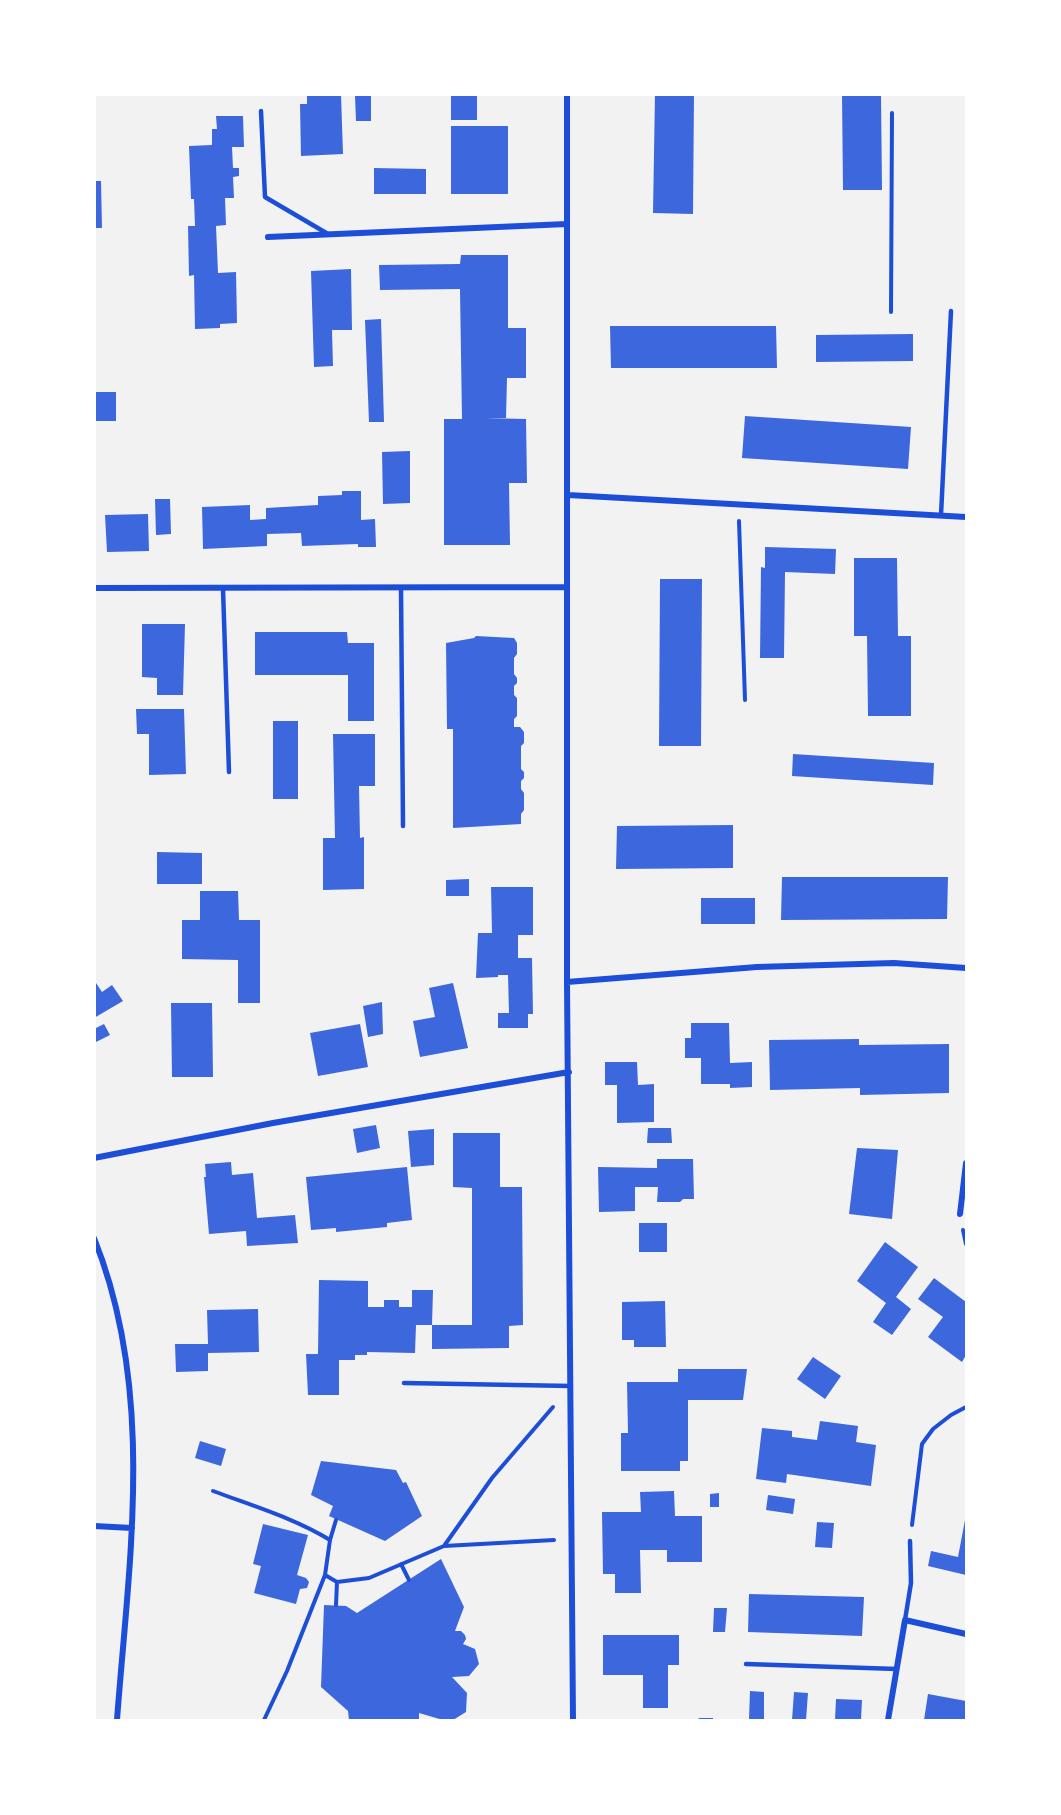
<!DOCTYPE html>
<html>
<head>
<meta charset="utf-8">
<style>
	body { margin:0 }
	#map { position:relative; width:1061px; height:1815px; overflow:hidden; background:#f2f2f2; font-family:"PT Sans Narrow",sans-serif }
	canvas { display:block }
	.frame { position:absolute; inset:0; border:96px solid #fff; pointer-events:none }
</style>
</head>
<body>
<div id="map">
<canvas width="1061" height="1815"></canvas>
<div class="frame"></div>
</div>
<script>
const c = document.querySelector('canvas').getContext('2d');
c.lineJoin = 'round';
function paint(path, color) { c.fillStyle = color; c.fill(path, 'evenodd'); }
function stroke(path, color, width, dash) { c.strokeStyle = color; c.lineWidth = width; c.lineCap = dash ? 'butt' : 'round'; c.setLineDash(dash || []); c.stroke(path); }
const building = new Path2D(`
	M307 94H341L343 154 301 156 300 104H307Z
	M451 94H477V120H451Z
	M655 94H694L693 214 653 213Z
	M842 94H881L882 190H843Z
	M355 96H371V121H356Z
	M216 116H243L244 147H232L233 168H239V176L233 177 234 198H225L226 225 216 226 218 273 236 272 237 323 220 324V328L195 329 194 275 189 276 188 226H195L194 199H191L189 146 212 145V129H217Z
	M451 126H508V194H451Z
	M374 168 426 169V194H374Z
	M94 181H101L102 228H94Z
	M461 255H508V328H526V378H507L506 418H485L526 419 527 483H509L510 545H444V419H462L460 289 380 290 379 265 460 264Z
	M351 269 352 330H332L333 366 314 367 311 271Z
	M381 319 384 422H369L365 320Z
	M610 326H776L777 368H611Z
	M913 334V361L816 362V335Z
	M94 392H116V421H94Z
	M745 416 911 427 908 469 742 458Z
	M410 451V503L383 504 382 452Z
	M342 491H361V520L375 519 376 547H358V544L302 546 301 533 267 534V546L203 549 202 507 250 505V520L266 519V508L318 505V496L342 495Z
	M155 499H170L171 534 156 535Z
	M148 514 149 551 107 552 105 515Z
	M765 547 836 549 835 574 785 572 784 658H760L761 567 765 568Z
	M854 558H897L898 636H911V716H868L867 636H854Z
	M660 579H702L701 746H659Z
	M142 624H185L183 695H157V678L142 677Z
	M255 632H347L348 643H374V721H348V675H255Z
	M476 636 514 638 517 643V654L514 658V674L517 678V683L514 686V695L517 698V716L514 719V727H520L524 732V743L521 746V769L524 772V778L521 781V789L524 793V810L521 814V824L453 828V729H447L446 643 474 638Z
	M136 709H184L186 774 149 775V734H137Z
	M273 721H298V799H273Z
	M333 734H375V786H359L360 838 364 837V889L323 890V838H335Z
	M793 754 934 763 933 785 792 776Z
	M733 825V868L616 869 617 826Z
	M157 852 202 853V884H157Z
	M782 877H948L947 919 781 920Z
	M469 879V896H446V880Z
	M491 887H533V935H518V958H532L533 1014H528V1028H498V1013H509L508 975H498V977L476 978 478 933H492Z
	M200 891H238L239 920H260V1003H238V960L182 959V920H200Z
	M701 898H755V924H701Z
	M94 980 102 992 112 985 123 1001 94 1018Z
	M453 983 468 1048 420 1057 413 1021 435 1017 429 988Z
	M382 1002 383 1034 368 1037 363 1006Z
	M171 1003H212L213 1077H172Z
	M691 1023H729L730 1063 752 1062V1087L730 1088V1084H701V1058H685V1038H691Z
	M104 1024 110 1035 94 1043V1029Z
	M360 1024 368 1067 318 1076 310 1033Z
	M859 1039V1045L949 1044V1093L860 1095V1088L770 1090 769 1040Z
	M605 1062H637L638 1085 654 1084V1122L617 1123V1085H605Z
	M376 1125 380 1148 357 1153 353 1129Z
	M648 1128H671L672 1143H647Z
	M434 1129V1165L411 1167 408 1131Z
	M453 1133H500V1187H522L523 1325 509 1326V1348L432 1349V1325H472V1188L453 1187Z
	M857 1148 898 1150 892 1219 849 1214Z
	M657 1159H693L694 1199H683L680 1202H657L658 1187H635V1211L599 1212 598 1167 657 1168Z
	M231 1162 232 1175 253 1173 257 1218 295 1215 298 1243 247 1246 246 1231 209 1234 204 1177H206L205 1164Z
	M407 1167 412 1220 387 1223V1227L336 1232V1228L311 1230 306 1177Z
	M639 1223H667V1252H639Z
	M885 1242 918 1267 896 1297 911 1309 892 1335 873 1322 886 1303 857 1281Z
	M934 1278 966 1302V1355L962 1362 928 1337 943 1317 918 1299Z
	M319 1280 368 1281V1307H384V1300H399V1307H412V1290H433L432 1325H416L415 1353 367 1352V1355H355V1360H339V1395H308L306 1354H318Z
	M665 1301 666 1347H634V1340H622V1302Z
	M258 1309 259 1352 208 1353V1371L176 1372 175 1344H208L207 1310Z
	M813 1357 841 1376 825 1399 797 1379Z
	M678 1369H747L743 1400H688V1461H680V1471H621V1433H628L627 1382H678Z
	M820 1421 858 1426 856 1442 876 1445 871 1486 787 1474 786 1483 756 1479 762 1428 792 1431V1437L817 1440Z
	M200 1441 226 1449 221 1466 195 1458Z
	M321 1461 396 1470 403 1483 406 1482 422 1516 385 1541 329 1516 333 1506 311 1495Z
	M674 1491 675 1516H702V1562H667V1550H640L641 1593H615V1574H603L602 1512H641L640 1492Z
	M719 1493V1507H710V1494Z
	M768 1495 795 1499 793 1514 766 1510Z
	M965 1520 966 1575 928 1566 931 1551 958 1557Z
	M817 1522 834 1523 832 1548 815 1547Z
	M263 1524 308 1535 297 1575 306 1578 309 1582 307 1588 300 1589 296 1604 254 1593 261 1566 253 1564Z
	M441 1559 464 1607 455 1631H461L465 1635 466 1639 463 1644 475 1649 479 1664 469 1676 452 1677 467 1693 466 1712 453 1720H443L419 1713V1720H349L348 1711 321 1687 324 1605 346 1606 357 1613Z
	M749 1594 864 1597 862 1636 748 1632Z
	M714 1608H727L725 1632H713Z
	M603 1635H679V1665H668V1708H643V1675H603Z
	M750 1691 764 1692V1720H749Z
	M794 1692 808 1693 806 1720H792Z
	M928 1694 966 1701V1720H924Z
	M836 1699 862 1700 861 1720H835Z
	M699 1718H713V1720H698Z`);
const path = new Path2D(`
	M891 312 892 113
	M739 521 745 700
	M963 1230 966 1244
	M213 1491C253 1506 294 1518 330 1540L325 1575
	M912 1525 922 1444 933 1429 951 1415 966 1407
	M330 1540 336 1520
	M444 1546 492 1478 553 1407
	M401 1564 409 1580
	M336 1605 337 1582
	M264 1720 287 1671 325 1575 337 1582 369 1578 444 1546 554 1540`);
const service = new Path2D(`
	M261 111 265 197 328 234
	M941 515 951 311
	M401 588 403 826
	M223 589 229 772
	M404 1383 571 1386
	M905 1620 911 1583 910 1541
	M746 1664 897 1669`);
const minor = new Path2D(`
	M567 94V982L573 1720
	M268 237 567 224
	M568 495 966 517
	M94 588 567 587
	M567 982 757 967 894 963 966 968
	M94 1158 273 1123 569 1072
	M960 1214 966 1163
	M94 1238C156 1392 129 1560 117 1720
	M94 1526 132 1528
	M888 1720 905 1620 966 1634`);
paint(building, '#3d67dc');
stroke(path, '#1d4ed8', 4);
stroke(service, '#1d4ed8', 4.5);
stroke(minor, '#1d4ed8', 6);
</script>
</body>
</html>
